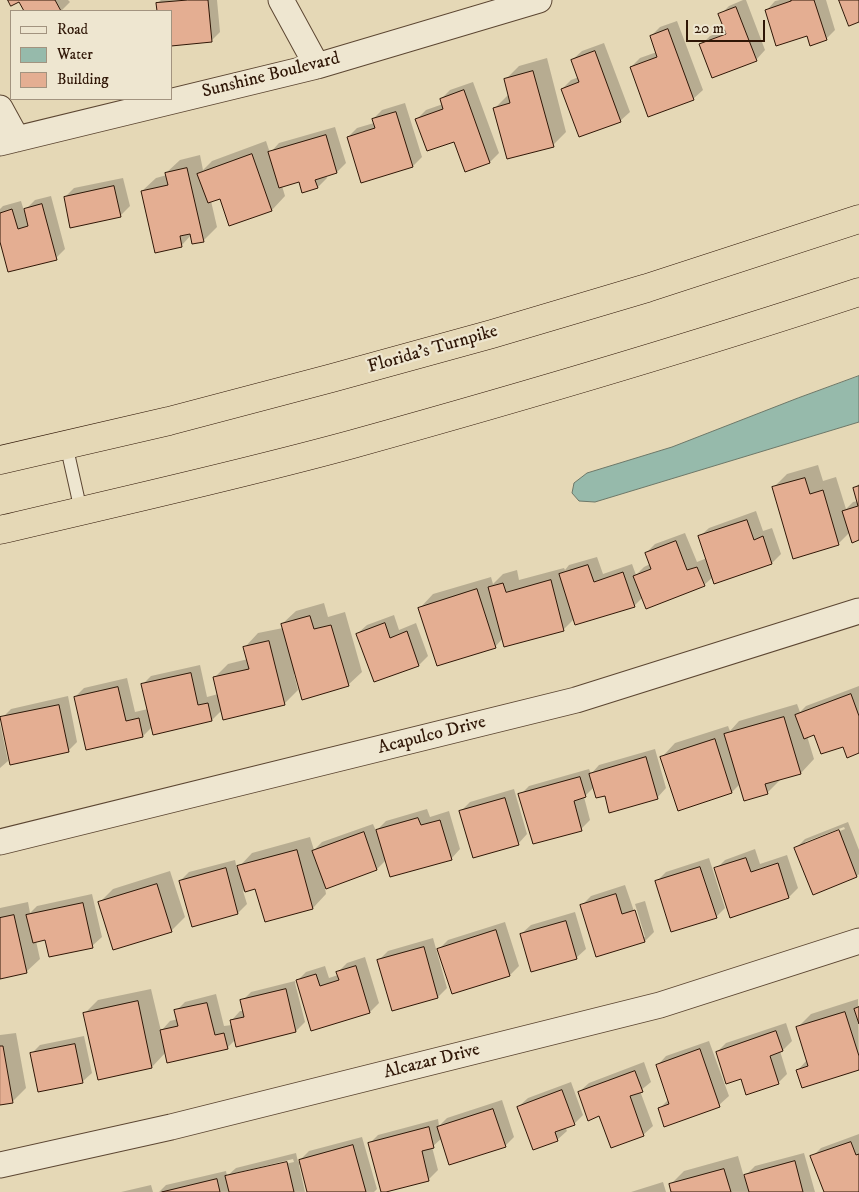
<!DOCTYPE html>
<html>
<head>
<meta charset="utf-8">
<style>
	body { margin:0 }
	#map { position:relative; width:859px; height:1192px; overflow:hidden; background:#e5d8b6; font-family:"IM FELL DW Pica",serif }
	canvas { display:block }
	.legend { position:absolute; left:10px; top:10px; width:162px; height:90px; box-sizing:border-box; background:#eee6d0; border:1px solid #a2937f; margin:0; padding:6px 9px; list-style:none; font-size:15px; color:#2f1606 }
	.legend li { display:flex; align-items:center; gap:10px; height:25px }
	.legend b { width:25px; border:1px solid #a2937f }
	.scale { position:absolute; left:686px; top:20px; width:79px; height:22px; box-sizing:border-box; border:2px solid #2f1606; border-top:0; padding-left:6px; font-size:15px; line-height:18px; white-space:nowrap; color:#2f1606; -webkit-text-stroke:4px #eee6d0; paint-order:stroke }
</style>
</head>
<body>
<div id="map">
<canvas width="859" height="1192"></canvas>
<ul class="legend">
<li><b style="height:6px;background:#eee6d0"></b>Road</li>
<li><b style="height:14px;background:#96baab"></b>Water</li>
<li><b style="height:14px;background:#e4ae92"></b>Building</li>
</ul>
<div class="scale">20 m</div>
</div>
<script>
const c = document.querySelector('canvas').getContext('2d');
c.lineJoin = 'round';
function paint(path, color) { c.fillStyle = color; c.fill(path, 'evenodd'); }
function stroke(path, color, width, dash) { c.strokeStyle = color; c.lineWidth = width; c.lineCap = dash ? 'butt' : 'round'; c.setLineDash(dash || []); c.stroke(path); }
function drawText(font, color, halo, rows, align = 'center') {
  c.font = font + ' "IM FELL DW Pica",serif'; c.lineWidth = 4.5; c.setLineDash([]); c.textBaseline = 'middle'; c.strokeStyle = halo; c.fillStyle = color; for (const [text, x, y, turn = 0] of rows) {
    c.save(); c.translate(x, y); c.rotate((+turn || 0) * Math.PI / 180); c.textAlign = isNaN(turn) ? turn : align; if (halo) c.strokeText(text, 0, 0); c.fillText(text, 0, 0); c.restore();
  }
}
const water = new Path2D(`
	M859 376V422L595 502 579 501 572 493 574 483 587 473 672 447 798 398Z`);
const shadow = new Path2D(`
	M9 0H68L70 2 61 11H25L20 1Z
	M161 0H217L220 32 211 41 171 11H158L157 3Z
	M743 0H746L765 50 756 60 701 45 710 36 725 30 720 15 729 6Z
	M780 0H826L835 30 826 39 808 35 766 11 775 1Z
	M677 21 703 90 693 99 631 67 640 58 657 52 651 36 660 27Z
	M604 43 630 112 620 121 562 89 571 80 579 77 572 60 582 51Z
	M547 58 566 132 553 145 495 108 509 94 505 80 519 66Z
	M473 82 499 153 490 162 455 140 417 119 426 110 443 104 441 99 450 90Z
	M405 103 422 157 413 166 362 181 348 137 357 128 374 123 373 119 382 110Z
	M335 127 346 163 337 172 326 175 327 178 318 187 300 181 282 186 285 196 272 210 230 224 220 198 211 201 217 227 203 241 191 235 182 245 142 191 156 178 167 175 166 173 180 160 200 155 203 170 212 161 266 141 270 153 279 143Z
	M123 178 130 206 120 216 65 197 74 188Z
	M51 196 65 249 56 258 0 237V209L3 206 21 201 24 211 35 200Z
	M818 465 823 481 836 477 846 509 853 502 858 501 854 488 859 484V539L850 532 838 544 774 487 787 474Z
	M756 511 763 531 772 528 781 554 772 563 713 577 704 585 643 597 634 606 574 619 563 630 503 638 495 647 420 608 433 594 491 577 493 584 503 574 517 570 519 580 564 568 565 570 569 565 597 557 603 574 632 564 636 575 644 567 650 564 646 553 655 544 685 533 697 562 707 558 699 537 709 528Z
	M324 603 328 617 345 612 362 672 348 685 296 673 294 674 298 690 284 704 222 710 212 720 152 727 143 736 75 697 84 688 127 678 135 712 148 709 142 685 151 676 200 665 207 697 218 694 214 678 228 664 248 659 245 647 258 633 283 628 282 624 296 611Z
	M394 615 399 630 416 623 428 656 419 665 375 681 357 634 367 625Z
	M859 686V752L815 734 807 736 814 759 801 773 781 779 767 793 740 784 732 792 679 810 662 757 675 743 728 726 730 731 739 721 797 704 800 712 806 706Z
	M68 696 77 742 68 751 2 718 11 709Z
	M0 723 8 761 0 768Z
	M655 749 666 788 657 798 606 794 594 787 584 797 590 820 581 829 520 795 529 786 589 769 591 774 599 765Z
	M514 789 527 834 518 844 461 811 470 802Z
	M427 809 430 817 449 811 460 849 451 859 386 860 377 869 325 888 326 894 313 908 265 921 256 888 243 891 247 904 238 913 180 881 189 872 235 860 237 869 252 853 310 837 314 850 322 842 373 824 376 831 386 821Z
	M848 822 859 850V874L857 876 814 893 796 848 805 839ZM844 827 845 829 805 845V842Z
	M755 849 760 864 787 855 798 888 789 897 716 869 725 860Z
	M709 858 725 908 716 917 657 881 666 872Z
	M170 871 185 917 171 931 99 903 113 889Z
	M625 885 643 937H645L635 904 645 901 654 932 645 941 597 955 582 905 591 896Z
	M92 894 102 937 92 946 46 939 36 941 40 959 26 972 0 978V908L28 902 30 913 37 906Z
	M575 912 586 949 576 958 521 934 531 925Z
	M505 922 519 966 510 975 439 949 448 940Z
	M433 938 447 988 438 997 392 1009 379 960 388 951Z
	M365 957 379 1003 370 1012 312 1030 297 982 295 983 305 1022 296 1031 237 1045 236 1039 227 1048 166 1052 152 1067 99 1078 85 1013 98 1000 151 989 161 1031 170 1021 178 1019 176 1011 185 1002 216 994 224 1026 232 1025 231 1021 240 1011H244L242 1001 251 992 295 981V983L306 972 325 966 329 978 338 975V972L347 963Z
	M858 999 859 1069 797 1071 807 1060 797 1028 811 1014Z
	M786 1023 792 1041 783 1050 780 1051 787 1074 778 1083 742 1077 717 1052 726 1043Z
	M16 1033 26 1088 12 1102 0 1104V1035Z
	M84 1036 92 1073 82 1082 31 1054 40 1045Z
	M709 1041 729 1096 719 1105 659 1109 669 1099 657 1066 666 1056Z
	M644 1062 651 1082 640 1091 653 1126 643 1135 600 1115 579 1092 589 1083Z
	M571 1082 583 1115 574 1124 565 1127 567 1131 557 1140 518 1107 528 1098Z
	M502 1100 514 1137 505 1146 442 1138 432 1147 438 1170 429 1179 369 1144 378 1135 438 1119 439 1126 447 1118Z
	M859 1134V1192H825L812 1157 821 1148Z
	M362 1137 377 1189 374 1192H309L301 1164 299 1165 305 1192H230V1190L228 1192H159L166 1185 226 1171 227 1176 236 1168 296 1153 298 1162 309 1151ZM293 1159 294 1162 236 1175V1173Z
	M804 1153 815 1192H672L670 1185 684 1171 738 1156 744 1177 755 1166Z
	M663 1182 666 1192H631Z
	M151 1185 153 1192H121Z`);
const building = new Path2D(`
	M8 0H55L61 11H24L19 2 11 6Z
	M188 0H208L212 42 171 46V11H157L156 3Z
	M791 0H814L827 40 810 46 807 36 776 46 765 10 791 1Z
	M839 0H859V22L849 26Z
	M736 7 757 61 712 78 699 44 726 34 718 14Z
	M668 29 694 100 648 117 630 67 657 57 650 36Z
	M595 51 621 122 579 137 561 89 579 82 571 60Z
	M533 71 554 147 507 159 493 108 510 103 504 79Z
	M464 90 490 163 465 172 454 142 427 151 415 119 443 109 440 99Z
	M396 112 413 167 361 183 347 137 375 128 372 119Z
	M326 135 337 173 315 180 318 188 302 193 299 182 279 188 268 152Z
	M252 154 272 211 229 226 220 199 208 203 197 174Z
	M187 168 204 242 192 244 190 234 180 236 182 247 155 253 141 191 168 185 165 173Z
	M114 186 121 217 70 228 64 197Z
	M42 204 57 260 8 272 0 242V213L12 209 18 229 28 226 24 209Z
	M805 478 810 494 823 490 839 545 793 559 772 487Z
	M859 486V540L852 543 842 511 858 506 853 488Z
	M747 520 754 540 763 536 772 564 714 584 698 536Z
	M676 541 687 570 697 567 705 586 646 609 633 576 651 569 645 553Z
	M588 565 594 582 623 572 635 607 575 625 559 574Z
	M551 580 564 631 504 647 488 587 503 583 506 592Z
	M477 589 496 648 437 666 418 608Z
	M310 616 314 629 331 625 349 686 302 700 281 624Z
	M385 623 390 638 407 631 419 666 374 682 356 634Z
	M269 641 285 705 223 720 213 677 249 669 243 647Z
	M191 673 198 705 208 703 212 721 153 735 141 684Z
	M118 687 126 721 139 718 143 737 86 750 74 697Z
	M851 694 859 716V753L847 758 843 747 821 754 814 735 804 739 795 715Z
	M59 705 69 752 10 765 0 717Z
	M784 717 801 774 765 784 768 794 744 801 724 734Z
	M715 739 732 793 678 811 660 757Z
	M646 757 658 799 609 813 605 796 596 798 589 774Z
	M580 777 586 797 574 801 582 831 533 844 518 794Z
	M505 798 519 845 473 858 459 811Z
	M418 818 421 825 440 820 452 860 390 877 376 830Z
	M839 830 857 877 813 895 794 848Z
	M364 832 377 870 326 889 312 851Z
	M297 850 313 909 265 922 255 889 245 892 237 866Z
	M746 858 751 872 778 863 789 898 730 918 714 868Z
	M700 867 717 918 671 932 655 881Z
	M226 868 238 914 192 927 179 881Z
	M157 884 172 932 113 950 98 902Z
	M616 894 622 914 635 910 645 942 596 957 580 905Z
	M83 903 93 948 49 957 45 940 33 943 26 915Z
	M14 915 27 973 0 979V918Z
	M566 921 577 959 531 972 520 934Z
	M496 930 510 976 452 994 437 949Z
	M424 947 438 998 392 1011 377 960Z
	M356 966 370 1013 311 1031 296 980 316 974 320 986 339 980 336 972Z
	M286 989 296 1032 236 1047 230 1020 244 1017 240 1000Z
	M138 1001 152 1068 98 1080 83 1013Z
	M207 1003 215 1035 224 1033 228 1049 167 1063 160 1030 178 1026 174 1010Z
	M859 1007V1024L854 1009Z
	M845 1012 859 1056V1070L802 1088 796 1070 808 1066 796 1027Z
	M776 1031 783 1051 770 1056 779 1084 746 1095 741 1079 726 1084 716 1052Z
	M75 1044 83 1083 38 1092 30 1053Z
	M0 1046H3L13 1103 0 1105Z
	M700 1049 720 1107 664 1127 658 1108 669 1104 656 1065Z
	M635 1071 643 1092 630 1096 644 1136 611 1148 599 1116 588 1121 578 1092Z
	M562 1090 575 1125 555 1132 558 1141 533 1150 517 1107Z
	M493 1109 506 1147 449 1165 437 1127Z
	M429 1127 434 1148 422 1151 429 1181 386 1192H381L368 1143Z
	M851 1142 856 1155 859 1154V1192H824L810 1156Z
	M353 1145 366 1192H307L299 1160Z
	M795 1161 803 1192H749L744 1175Z
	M287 1162 294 1192H229L225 1176Z
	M724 1169 731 1192H671L669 1184Z
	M217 1179 220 1192H162Z`);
const lane = new Path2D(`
	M66 444 81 511`);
const street = new Path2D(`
	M281 0 317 66
	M0 108 17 139
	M0 143 317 66 539 0
	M0 842 576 700 859 611
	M0 1165 171 1127 660 1005 859 941`);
const highway = new Path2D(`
	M0 460 169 421 332 378 492 334 647 288 859 219
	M0 530C118 502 236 476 353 444 522 397 692 347 859 292`);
const streetNames = [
	["Sunshine Boulevard",271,76,-14],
	["Florida's Turnpike",433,350,-16],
	["Acapulco Drive",432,736,-14],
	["Alcazar Drive",432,1062,-14]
];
paint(water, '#96baab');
stroke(water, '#6d7869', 1);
paint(shadow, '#0003');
paint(building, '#e4ae92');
stroke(building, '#2f1606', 1);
stroke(lane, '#5c4632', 14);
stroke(street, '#5c4632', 27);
stroke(highway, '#2f1606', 29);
stroke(lane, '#eee6d0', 12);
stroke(street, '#eee6d0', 25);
stroke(highway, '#e5d8b6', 28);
drawText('18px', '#2f1606', '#eee6d0', streetNames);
</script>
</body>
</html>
